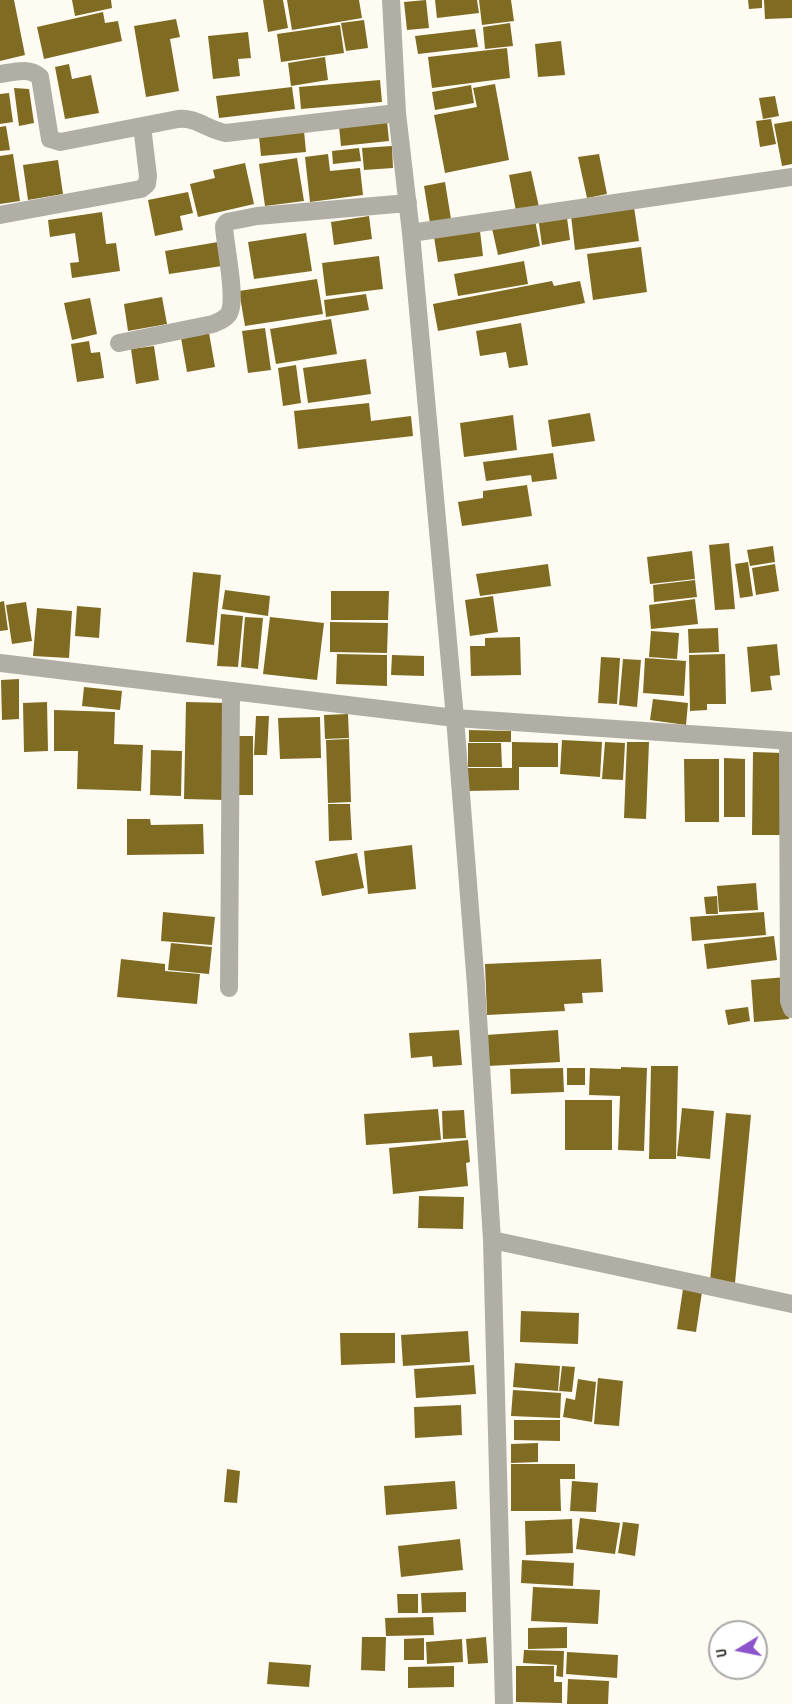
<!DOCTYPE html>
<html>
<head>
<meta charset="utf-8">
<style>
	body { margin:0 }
	#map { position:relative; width:792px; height:1704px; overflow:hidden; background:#fefbf3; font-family:"Sofia Sans Condensed",sans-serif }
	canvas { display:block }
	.north { position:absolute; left:708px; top:1620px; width:60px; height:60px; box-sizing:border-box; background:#fff; border:2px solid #a9a8a5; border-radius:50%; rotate:260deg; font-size:16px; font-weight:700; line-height:24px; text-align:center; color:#28261e }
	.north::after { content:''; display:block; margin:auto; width:21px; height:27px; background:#8c53ca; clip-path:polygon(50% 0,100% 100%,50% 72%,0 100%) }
</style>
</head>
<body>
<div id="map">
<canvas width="792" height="1704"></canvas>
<div class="north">U</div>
</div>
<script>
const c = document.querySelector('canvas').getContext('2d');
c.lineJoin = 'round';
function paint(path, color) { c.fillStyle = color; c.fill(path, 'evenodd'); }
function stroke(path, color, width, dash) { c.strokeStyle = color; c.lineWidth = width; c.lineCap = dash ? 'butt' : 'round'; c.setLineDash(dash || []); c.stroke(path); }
const building = new Path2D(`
	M0 0H14L25 55 0 61Z
	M72 0H111L112 8 75 16Z
	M263 0H283L288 28 268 32Z
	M287 0H359L362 18 292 30Z
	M426 0 429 28 407 30 404 2Z
	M435 0H477L479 13 437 18Z
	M479 0H511L514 21 482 25Z
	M748 0H762V8L749 9Z
	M764 0H792V18L765 19Z
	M103 12 105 23 118 21 122 41 44 59 37 27Z
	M176 19 180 37 170 39 179 91 146 97 134 26Z
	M364 20 368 48 346 51 341 23Z
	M510 23 513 46 485 49 483 27Z
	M340 25 344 53 281 62 277 34Z
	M475 29 478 47 418 54 415 36Z
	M248 32 251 58 238 59 240 76 213 79 208 36Z
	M561 41 565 75 538 77 535 44Z
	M507 48 510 78 432 88 428 57Z
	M325 57 328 80 291 86 288 63Z
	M69 64 72 79 91 75 99 113 65 119 55 67Z
	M380 80 382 102 301 109 299 87Z
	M495 84 509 160 445 173 434 115 477 107 473 88Z
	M471 85 474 103 435 110 432 92Z
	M292 87 295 109 219 118 216 96Z
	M14 88 29 89 34 123 19 126Z
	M9 93 13 122 0 124V94Z
	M775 96 779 116 763 119 759 98Z
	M771 119 776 144 760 147 756 121Z
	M387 121 389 141 341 146 339 126Z
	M792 121V164L782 166 774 124Z
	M6 126 10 150 0 151V127Z
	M304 131 306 152 261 156 259 136Z
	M392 146 393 168 364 170 362 148Z
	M359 148 361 161 333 164 332 151Z
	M13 154 20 201 0 204V156Z
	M328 154 330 171 360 168 363 195 310 202 305 157Z
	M599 154 607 194 587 198 578 157Z
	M297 158 304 201 265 206 259 164Z
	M58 160 63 194 28 200 23 165Z
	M245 163 254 204 198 217 190 184 215 178 213 170Z
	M531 171 539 207 516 211 509 175Z
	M445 182 451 219 430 223 424 186Z
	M188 192 193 213 180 216 183 230 155 236 148 200Z
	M634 207 639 241 575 250 571 216Z
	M102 212 106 244 116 243 120 271 72 278 70 263 79 262 75 233 50 237 48 220Z
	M534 215 540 246 498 255 491 224Z
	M369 216 372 239 334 245 331 222Z
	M538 217 567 218 570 240 542 245Z
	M480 231 483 256 438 262 434 237Z
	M306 233 312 271 254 279 248 242Z
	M218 242 222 266 169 274 165 251Z
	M641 247 647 292 593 300 587 254Z
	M379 256 383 289 326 296 322 263Z
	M524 261 528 284 458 296 454 274Z
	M317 279 323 314 245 326 239 291Z
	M552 281 554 286 580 281 585 303 438 331 433 304Z
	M366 294 369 310 326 317 324 300Z
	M162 297 167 324 128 331 124 304Z
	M90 298 97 334 72 340 64 303Z
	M331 319 337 354 276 364 270 329Z
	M521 323 528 365 509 368 506 352 480 356 476 331Z
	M265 328 271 370 248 373 242 331Z
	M209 333 215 367 187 372 181 338Z
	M89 341 91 353 100 352 104 378 77 382 71 344Z
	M154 346 159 380 136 384 131 349Z
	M366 359 371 394 308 403 303 368Z
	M296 365 301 403 283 406 278 368Z
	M369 403 371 421 411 416 413 436 298 449 294 411Z
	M590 413 595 441 552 447 548 420Z
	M513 415 517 450 464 457 460 423Z
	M553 453 557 479 532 482 531 475 486 481 483 462Z
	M527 485 532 516 462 526 458 502 483 498V491Z
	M729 543 735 609 715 610 709 545Z
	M773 546 775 562 750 566 747 550Z
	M692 551 695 579 650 584 647 557Z
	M748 562 753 596 740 598 735 564Z
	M548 564 551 586 480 596 476 574Z
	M775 564 779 591 756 595 752 568Z
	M193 572 221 575 214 645 186 642Z
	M695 580 697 597 654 602 653 585Z
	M225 590 270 596 268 616 222 609Z
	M331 591H389L388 620H331Z
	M493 596 498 632 470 636 465 600Z
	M695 599 698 624 651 629 649 605Z
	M4 601 8 630 0 631V602Z
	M26 602 32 641 12 644 6 605Z
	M77 606 101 608 99 638 75 636Z
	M37 608 72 611 69 658 33 656Z
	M221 614 243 616 238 667 217 666Z
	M245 617 263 618 258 669 241 667Z
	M270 617 324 623 317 680 263 674Z
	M330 622 388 623 387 653 330 652Z
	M718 628 719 652 689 653 688 629Z
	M651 631 679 633 677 659 649 657Z
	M520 637 521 675 471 676 470 646H485V638Z
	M777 644 780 675 770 676 772 690 751 692 747 647Z
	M337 654 387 655V686L336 684Z
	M725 654 726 704H707V710L690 711 689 655Z
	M392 655 424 656V676L391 675Z
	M601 657 620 658 617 704 598 703Z
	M645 658 686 661 684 696 643 693Z
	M623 659 641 660 637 707 619 705Z
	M19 679V719L2 720 1 680Z
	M84 687 122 691 120 710 82 706Z
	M653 699 688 703 686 725 650 720Z
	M47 702 48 751 24 752 23 703Z
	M186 702 228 703 226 800 184 799Z
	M54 710 115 712 114 744 143 745 141 791 77 789 78 751H54Z
	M348 714 349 738 325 739 324 715Z
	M256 716H269L267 755H254Z
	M320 717 321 758 280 759 278 718Z
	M469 730 511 731V742H469Z
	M233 736H253V795H234Z
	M349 739 351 802 328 803 326 740Z
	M562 740 602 742 600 777 560 774Z
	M512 742 558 743V767H519V790L467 791V768H512Z
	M605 742 625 743 623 780 602 779Z
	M627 742H649L646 819 624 818Z
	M468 743H501L502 767H468Z
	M151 750 182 751 181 796 150 795Z
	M753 752 783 753 782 835H752Z
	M724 758 745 759V817H724Z
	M684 759H719V822H685Z
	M328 804H350L352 840 329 841Z
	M127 819H150L151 825 203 824 204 854 127 855Z
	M412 845 416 889 368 894 364 851Z
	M357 853 364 888 322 896 315 861Z
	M756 883 758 910 719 912 717 886Z
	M717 896 718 914H706L704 897Z
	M163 912 215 917 212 945 161 941Z
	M764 912 766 935 692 941 690 917Z
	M774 936 777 960 707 969 704 944Z
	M171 943 212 947 209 974 168 970Z
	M121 959 165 964V971L200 974 197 1004 117 997Z
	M601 959 603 992 582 993 583 1003 564 1004 565 1011 487 1015 485 964Z
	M786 977 789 1019 754 1022 751 980Z
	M748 1007 750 1021 728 1025 725 1010Z
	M459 1030 462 1065 433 1067 432 1056 411 1058 409 1033Z
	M558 1030 560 1062 488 1066 486 1035Z
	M651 1066H678L676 1159H649Z
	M621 1067 647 1068 644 1151 618 1150 620 1096 589 1095 590 1068 621 1069Z
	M563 1068 564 1092 511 1094 510 1069Z
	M567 1068H585V1085H567Z
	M565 1100H612V1150H565Z
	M682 1108 714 1111 710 1159 677 1156Z
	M438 1109 441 1140 366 1145 364 1114Z
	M464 1110 466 1138 443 1139 442 1111Z
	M726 1113 751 1115 735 1283 710 1281Z
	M468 1140 470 1162 466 1163 468 1186 393 1194 389 1148Z
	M419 1196 464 1197 463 1229 418 1228Z
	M683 1289 702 1292 696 1332 677 1329Z
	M521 1311 579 1313 578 1344 520 1342Z
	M468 1331 470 1362 403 1366 401 1335Z
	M340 1333H395V1363L341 1365Z
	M515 1363 560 1366 558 1391 513 1387Z
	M474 1365 476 1394 416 1398 414 1369Z
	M562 1366 575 1367 572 1392 559 1391Z
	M598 1378 623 1381 619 1426 594 1424Z
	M578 1379 596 1382 592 1422 563 1417 566 1398 575 1400Z
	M513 1390 561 1393 560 1418 511 1416Z
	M461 1405 462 1435 415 1438 414 1407Z
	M514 1420H560V1441L514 1440Z
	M538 1443V1462L511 1463V1444Z
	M511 1464H575V1479H560L561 1511H511Z
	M227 1469 240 1471 237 1503 224 1502Z
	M455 1481 457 1509 386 1515 384 1486Z
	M572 1481 598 1483 596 1512 570 1511Z
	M580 1518 620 1523 615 1554 576 1549Z
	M572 1519 573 1553 526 1555 525 1521Z
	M623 1522 639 1524 635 1556 618 1553Z
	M460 1539 463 1570 401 1577 398 1546Z
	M522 1560 574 1563 573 1586 521 1583Z
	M533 1587 600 1590 598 1624 531 1621Z
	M466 1592V1612L422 1613 421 1593Z
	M397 1594H418V1613H398Z
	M433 1617 434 1635 386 1636 385 1618Z
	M567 1627V1648L528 1649V1628Z
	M362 1637H386L385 1671 361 1670Z
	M486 1637 488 1663 468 1664 466 1639Z
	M424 1638V1660H404V1639Z
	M462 1639 463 1662 427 1664 426 1642Z
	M524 1650 564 1651 563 1677 556 1676 557 1665 523 1663Z
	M567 1652 618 1655 617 1678 566 1674Z
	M269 1662 311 1665 309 1687 267 1684Z
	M454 1666V1687L408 1688V1667Z
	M516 1666H554V1682H562V1703L516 1702Z
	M568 1679 609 1681 608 1704H567Z`);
const street = new Path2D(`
	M391 0 397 113 411 233 455 718 476 985 492 1240 504 1704
	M0 74C14 72 29 67 40 77L50 139 60 142 178 119C196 117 208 130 226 133L397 113
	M0 215 141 189 147 184 148 176 142 126
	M411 233 792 177
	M119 343 213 324C220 321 228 318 230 311 236 294 225 246 224 226L227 222 257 216 408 203
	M0 663 455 718 792 741
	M788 741 789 1001 792 1009
	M229 988 231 691
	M492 1240 792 1304`);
paint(building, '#806b23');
stroke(street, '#b1aea5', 18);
</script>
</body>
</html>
